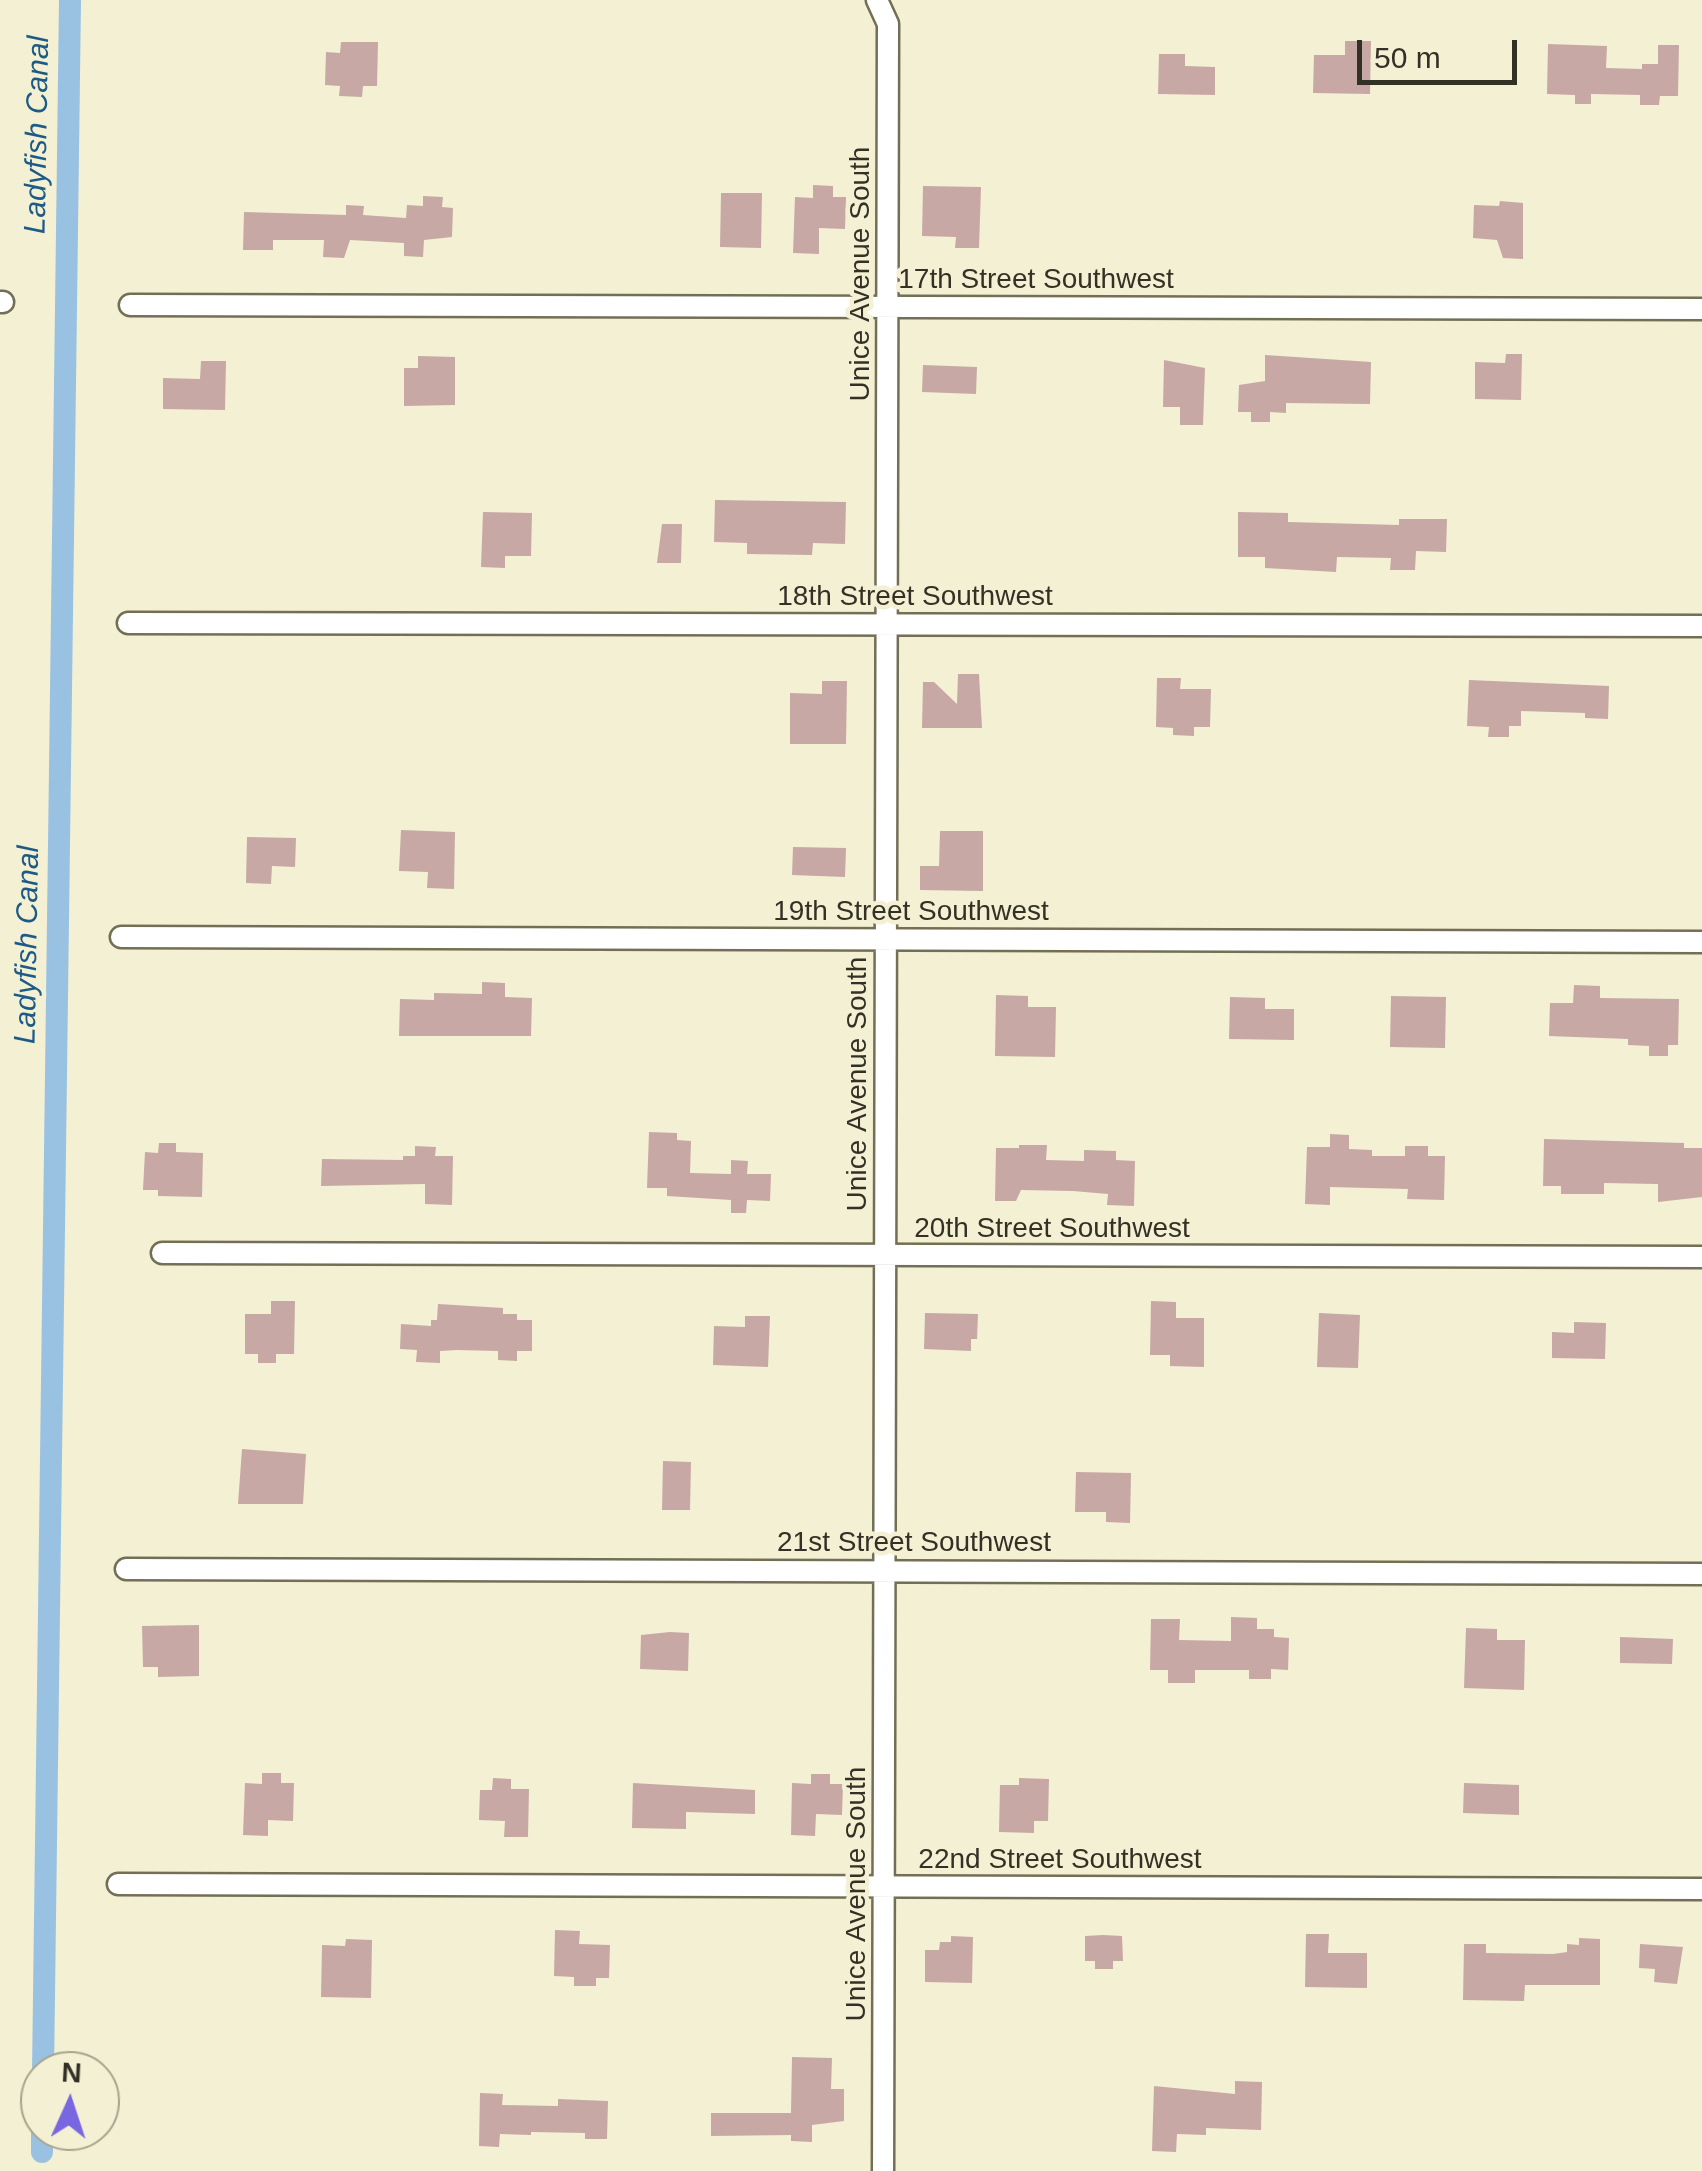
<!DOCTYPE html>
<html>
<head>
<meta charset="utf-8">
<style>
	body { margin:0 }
	#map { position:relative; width:1702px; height:2171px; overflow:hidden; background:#f4f0d4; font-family:Arial,sans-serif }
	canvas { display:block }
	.north { position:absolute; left:20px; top:2051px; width:100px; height:100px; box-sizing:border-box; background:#f4f0d4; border:2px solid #a7a48e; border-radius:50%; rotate:3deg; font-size:28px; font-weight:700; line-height:40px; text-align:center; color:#333126 }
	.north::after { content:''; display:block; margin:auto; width:35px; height:45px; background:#7967e2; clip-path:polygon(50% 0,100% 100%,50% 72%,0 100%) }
	.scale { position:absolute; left:1357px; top:40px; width:160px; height:45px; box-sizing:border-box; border:5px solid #333126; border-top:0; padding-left:12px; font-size:30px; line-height:35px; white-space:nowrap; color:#333126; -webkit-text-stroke:8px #f4f0d4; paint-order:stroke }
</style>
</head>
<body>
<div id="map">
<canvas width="1702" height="2171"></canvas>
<div class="north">N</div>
<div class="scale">50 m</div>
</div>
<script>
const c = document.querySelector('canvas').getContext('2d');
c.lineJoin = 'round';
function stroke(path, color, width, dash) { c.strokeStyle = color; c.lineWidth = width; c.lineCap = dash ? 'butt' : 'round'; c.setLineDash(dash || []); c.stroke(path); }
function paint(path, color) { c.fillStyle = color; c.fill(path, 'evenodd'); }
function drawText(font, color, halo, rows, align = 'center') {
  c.font = font + ' Arial,sans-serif'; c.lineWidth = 9; c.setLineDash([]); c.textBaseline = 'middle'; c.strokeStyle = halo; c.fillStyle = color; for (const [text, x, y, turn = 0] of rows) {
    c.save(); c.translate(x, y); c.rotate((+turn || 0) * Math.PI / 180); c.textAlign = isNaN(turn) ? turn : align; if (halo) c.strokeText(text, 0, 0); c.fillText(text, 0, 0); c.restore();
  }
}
const canal = new Path2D(`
	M43 2071 70 0
	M42 2152V2131`);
const building = new Path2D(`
	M1345 41H1371L1370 94 1313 93 1314 55H1345Z
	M341 42H378L377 86H363L362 97 339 96 340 86 325 85 326 52 340 53Z
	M1548 44 1607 46 1606 68 1642 69V64H1658V45H1679L1678 96H1660L1659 105H1640V95L1591 94V104H1575V95L1547 94Z
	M1159 54H1185V66L1215 67V95L1158 94Z
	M813 185 833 186V197H846L845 229 819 228V254L793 253 795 197 813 198Z
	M923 186 981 187 979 248H955L956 237 922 236Z
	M721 193H762L761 248 720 247Z
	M423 196 443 197 442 207 453 208 452 237 424 240 423 257 404 256V243L350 240 344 258 323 257 324 240H273V250H243L244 212 346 215V205L364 206 363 215 406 218 407 205 423 206Z
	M1500 201 1523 203V259L1503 258 1497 240 1473 238 1474 205 1499 206Z
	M1506 354H1522L1521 400 1475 399V362L1505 363Z
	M1265 355 1371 362 1370 404 1286 403V413L1270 412V422H1251V412H1238L1239 385 1265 381Z
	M418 356 455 357V405L404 406V368H418Z
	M1164 360 1205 368 1203 425H1180V407H1163Z
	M201 361H226L225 410 163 409V378L200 379Z
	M923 365 977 367 976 394 922 392Z
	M715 500 846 502 845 544 813 543 812 555 747 554V543L714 542Z
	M483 512 532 513 531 556H505V568L481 567Z
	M1238 512 1288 513V522L1399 525V519H1447L1446 552 1416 551 1415 570H1390L1391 558 1337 557 1336 572 1265 568V557H1238Z
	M662 524H682L681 563H657Z
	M958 674H979L982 728H922L923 682H934L957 704Z
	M1157 678H1181L1180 689H1211L1210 727H1194V736L1173 735V728L1156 727Z
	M1469 680 1609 686 1608 719 1585 718V713L1521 711V726H1509V737H1488L1489 727 1467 726Z
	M822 681H847L846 744H790V693L822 694Z
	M401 830 455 832 454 889 427 888 428 872 399 871Z
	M940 831H983V891L920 890V866H939Z
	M247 837 296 838 295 867 272 866 271 884 246 883Z
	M793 847 846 848 845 877 792 875Z
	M482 982 505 983V997L532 998 531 1036H399L400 999 434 1000V993L482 994Z
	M1574 985 1600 986V998L1679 999 1678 1045H1668V1056H1649V1046L1628 1045V1039L1549 1036 1550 1003H1573Z
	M996 995 1028 996V1007H1056L1055 1057 995 1056Z
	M1391 996 1446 997 1445 1048 1390 1047Z
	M1230 997 1265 998V1009H1294V1040L1229 1039Z
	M649 1132 677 1133V1140L691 1141 690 1173 731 1174V1160L748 1161 747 1174H771L770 1201 747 1200 746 1213H731V1200L667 1196V1188H647Z
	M1330 1134 1349 1135V1149L1372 1150V1156H1405V1146H1428V1156H1445L1444 1200 1407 1199 1408 1189 1330 1187V1205L1305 1204 1307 1147H1330Z
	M1544 1139 1684 1143V1148H1702V1197L1658 1202V1184L1604 1183V1194H1561V1186H1543Z
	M159 1143H176V1152L203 1153 202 1197 158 1196V1190H143L145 1152 158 1153Z
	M1019 1145H1047L1046 1160 1084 1161V1150L1116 1151V1160L1135 1161 1134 1206 1107 1205 1108 1194 1073 1191 1021 1190 1016 1201H995L996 1148H1019Z
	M415 1146 436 1147 435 1156H453L452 1205 425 1204V1184L321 1186 322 1159 403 1160V1156H415Z
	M271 1301H295L294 1354H276V1363H258V1354H245V1314H271Z
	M1151 1301 1176 1302V1318H1204V1367L1170 1366V1355H1150Z
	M438 1304 503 1308V1314H517V1320H532V1351H517V1361L498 1360V1351L457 1350 440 1351V1363L416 1362 417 1350 400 1349 401 1324 431 1326V1320H437Z
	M925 1313 978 1314 977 1339H971V1351L924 1349Z
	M1319 1313 1360 1315 1358 1368 1317 1367Z
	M745 1316H770L768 1367 713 1365 714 1326 745 1327Z
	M1574 1322 1606 1323 1605 1359 1552 1358V1332L1574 1333Z
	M242 1449 306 1454 303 1504H238Z
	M663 1461 691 1462 690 1510H662Z
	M1076 1472 1131 1473 1130 1523 1106 1522V1512H1075Z
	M1231 1617 1257 1618V1629H1274V1637L1289 1638 1288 1670 1271 1669V1679H1249V1670H1195V1683H1168V1670H1150L1151 1619H1180L1179 1640 1231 1641Z
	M199 1625V1676L158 1677V1667H143L142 1626Z
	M1466 1628 1497 1629V1640H1525L1524 1690 1464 1688Z
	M670 1632 689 1633 688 1671 640 1669 641 1635Z
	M1620 1637 1673 1639 1672 1664 1620 1663Z
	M262 1773H281V1783H294L293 1821 268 1820V1836L243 1835 245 1783 262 1784Z
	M811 1774H830V1784H843L842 1815 816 1814 815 1836 791 1835 792 1783 811 1784Z
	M493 1778 511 1779V1789H529L528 1837H504L505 1821 479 1820 480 1790H492Z
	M1019 1778 1049 1779 1048 1821H1034V1833L999 1832 1000 1785H1019Z
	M633 1783 755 1790V1814L686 1812V1829L632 1828Z
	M1464 1783 1519 1785V1815L1463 1813Z
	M555 1930 580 1931 579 1944 610 1945 609 1978H596V1986H574V1977L554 1976Z
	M1306 1934H1329L1328 1953H1367V1988L1305 1987Z
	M1103 1935 1122 1936 1123 1961H1113V1969H1095V1961H1085V1936Z
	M951 1936 973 1937 972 1983 925 1982V1950H939L940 1942H951Z
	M1579 1938 1600 1939V1985H1525L1524 2001 1463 2000 1464 1944H1486V1953L1553 1954 1567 1952V1944L1579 1945Z
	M346 1939 372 1940 371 1998 321 1997 322 1945 345 1946Z
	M1640 1944 1683 1947 1677 1984 1654 1982 1655 1969 1639 1968Z
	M792 2057 832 2058 831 2089H844V2121L812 2125V2142L791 2141V2135L711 2136V2113H791Z
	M1235 2081 1262 2082 1261 2130 1206 2128V2135L1177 2134 1176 2152 1152 2151 1154 2086 1235 2094Z
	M480 2093 503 2094 502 2105 558 2106V2099L608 2101 607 2139H585V2133L531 2132V2135L500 2134 499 2147 479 2146Z`);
const street = new Path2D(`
	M877 0 888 24 883 2171
	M0 302H3
	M130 305 1702 309
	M128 623 1702 626
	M121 937 1702 942
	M162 1253 1702 1257
	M126 1569 1702 1574
	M118 1884 1702 1889`);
const streetNames = [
	["Unice Avenue South",861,274,-90],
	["17th Street Southwest",1036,280],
	["18th Street Southwest",915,597],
	["19th Street Southwest",911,912],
	["Unice Avenue South",858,1084,-90],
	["20th Street Southwest",1052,1229],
	["21st Street Southwest",914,1543],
	["22nd Street Southwest",1060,1860],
	["Unice Avenue South",857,1894,-90]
];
const waterNames = [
	["Ladyfish Canal",38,135,-89],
	["Ladyfish Canal",28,945,-89]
];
stroke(canal, '#99c2e2', 22);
paint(building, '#c7a8a4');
stroke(street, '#736f57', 25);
stroke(street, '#fff', 20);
drawText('28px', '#333126', '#f4f0d4', streetNames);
drawText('italic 30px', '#1d5b86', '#f4f0d4', waterNames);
</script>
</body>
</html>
